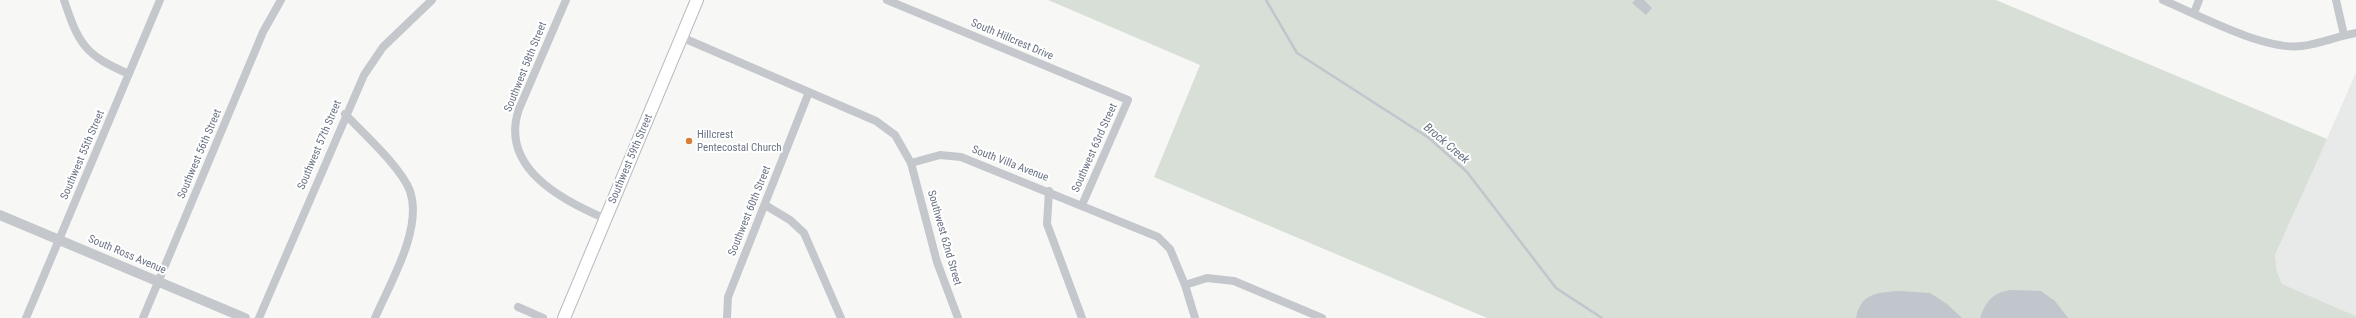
<!DOCTYPE html>
<html>
<head>
<meta charset="utf-8">
<style>
	body { margin:0 }
	canvas { display:block; background:#f7f8f6 }
</style>
</head>
<body>
<canvas width="2356" height="318"></canvas>
<script>
const c = document.querySelector('canvas').getContext('2d');
c.lineJoin = 'round';
function paint(path, color) { c.fillStyle = color; c.fill(path, 'evenodd'); }
function stroke(path, color, width, dash) { c.strokeStyle = color; c.lineWidth = width; c.lineCap = dash ? 'butt' : 'round'; c.setLineDash(dash || []); c.stroke(path); }
function drawText(font, color, halo, rows, align = 'center') {
  c.font = font + ' "Roboto Condensed",sans-serif'; c.lineWidth = 4; c.setLineDash([]); c.textBaseline = 'middle'; c.strokeStyle = halo; c.fillStyle = color; for (const [text, x, y, turn = 0] of rows) {
    c.save(); c.translate(x, y); c.rotate((+turn || 0) * Math.PI / 180); c.textAlign = isNaN(turn) ? turn : align; if (halo) c.strokeText(text, 0, 0); c.fillText(text, 0, 0); c.restore();
  }
}
const built = new Path2D(`
	M2356 73V316L2282 284 2277 272 2275 255Z`);
const green = new Path2D(`
	M1048 0H1996L2327 139 2275 255 2277 272 2282 284 2356 316V318H1487L1154 177 1200 65Z`);
const water = new Path2D(`
	M1635 0H1644L1652 8 1646 15 1632 3Z
	M2013 290 2041 291 2055 301 2068 318H1980C1986 301 1994 291 2013 290Z
	M1898 291 1930 293 1947 304 1962 318H1856C1861 293 1876 293 1898 291Z`);
const stream = new Path2D(`
	M1266 0 1297 53 1429 138 1467 172 1556 288 1602 318`);
const minor = new Path2D(`
	M64 0C79 45 85 55 129 74
	M566 0 519 109C499 167 561 200 606 219
	M887 0 1128 100 1082 205
	M2163 0C2198 15 2265 51 2302 46 2320 44 2338 36 2356 33
	M2336 0 2344 35
	M2194 13 2199 0
	M681 37 876 121 895 135 911 163 940 155 961 157 1158 237 1170 249 1185 285 1207 278 1234 281 1322 318
	M345 114C363 133 401 167 410 191 423 229 390 283 375 318
	M911 163 937 262 958 318
	M1049 191 1047 224 1082 318
	M765 205 790 220 804 233 841 318
	M1185 285 1195 318
	M518 307 543 318
	M26 318 160 0
	M143 318 263 32 281 0
	M259 318 364 75 383 47 432 0
	M727 318 728 297 809 92`);
const tertiary = new Path2D(`
	M0 215 245 318`);
const secondary = new Path2D(`
	M564 318 697 0`);
const markers = [
	[689,141,4,"#d67e38"]
];
const streetNames = [
	["South Hillcrest Drive",1012,40,23],
	["Southwest 58th Street",526,67,-68],
	["Southwest 57th Street",320,145,-67],
	["Southwest 63rd Street",1095,148,-66],
	["Southwest 56th Street",200,154,-67],
	["Southwest 55th Street",83,155,-67],
	["Southwest 59th Street",631,159,-67],
	["South Villa Avenue",1010,164,21],
	["Southwest 60th Street",750,211,-68],
	["Southwest 62nd Street",944,238,74],
	["South Ross Avenue",127,255,23]
];
const poiNames = [
	["Hillcrest",697,135],
	["Pentecostal Church",697,148]
];
const waterNames = [
	["Brock Creek",1446,144,40]
];
paint(built, '#e8e9e9');
paint(green, '#d8dfd7');
paint(water, '#c0c6cc');
stroke(stream, '#c0c6cc', 2.5);
stroke(secondary, '#b7babf', 14);
stroke(minor, '#c4c7cb', 8);
stroke(tertiary, '#c4c7cb', 10);
stroke(secondary, '#fff', 12);
for (const [x, y, r, color] of markers) { const dot = new Path2D(); dot.arc(x, y, r, 0, 2 * Math.PI); c.fillStyle = color; c.fill(dot); stroke(dot, '#fff', 1.5); }
drawText('11px', '#697384', '#fff', streetNames);
drawText('11px', '#697384', '#fff', poiNames, 'left');
drawText('italic 12px', '#65737f', '#fff', waterNames);
</script>
</body>
</html>
